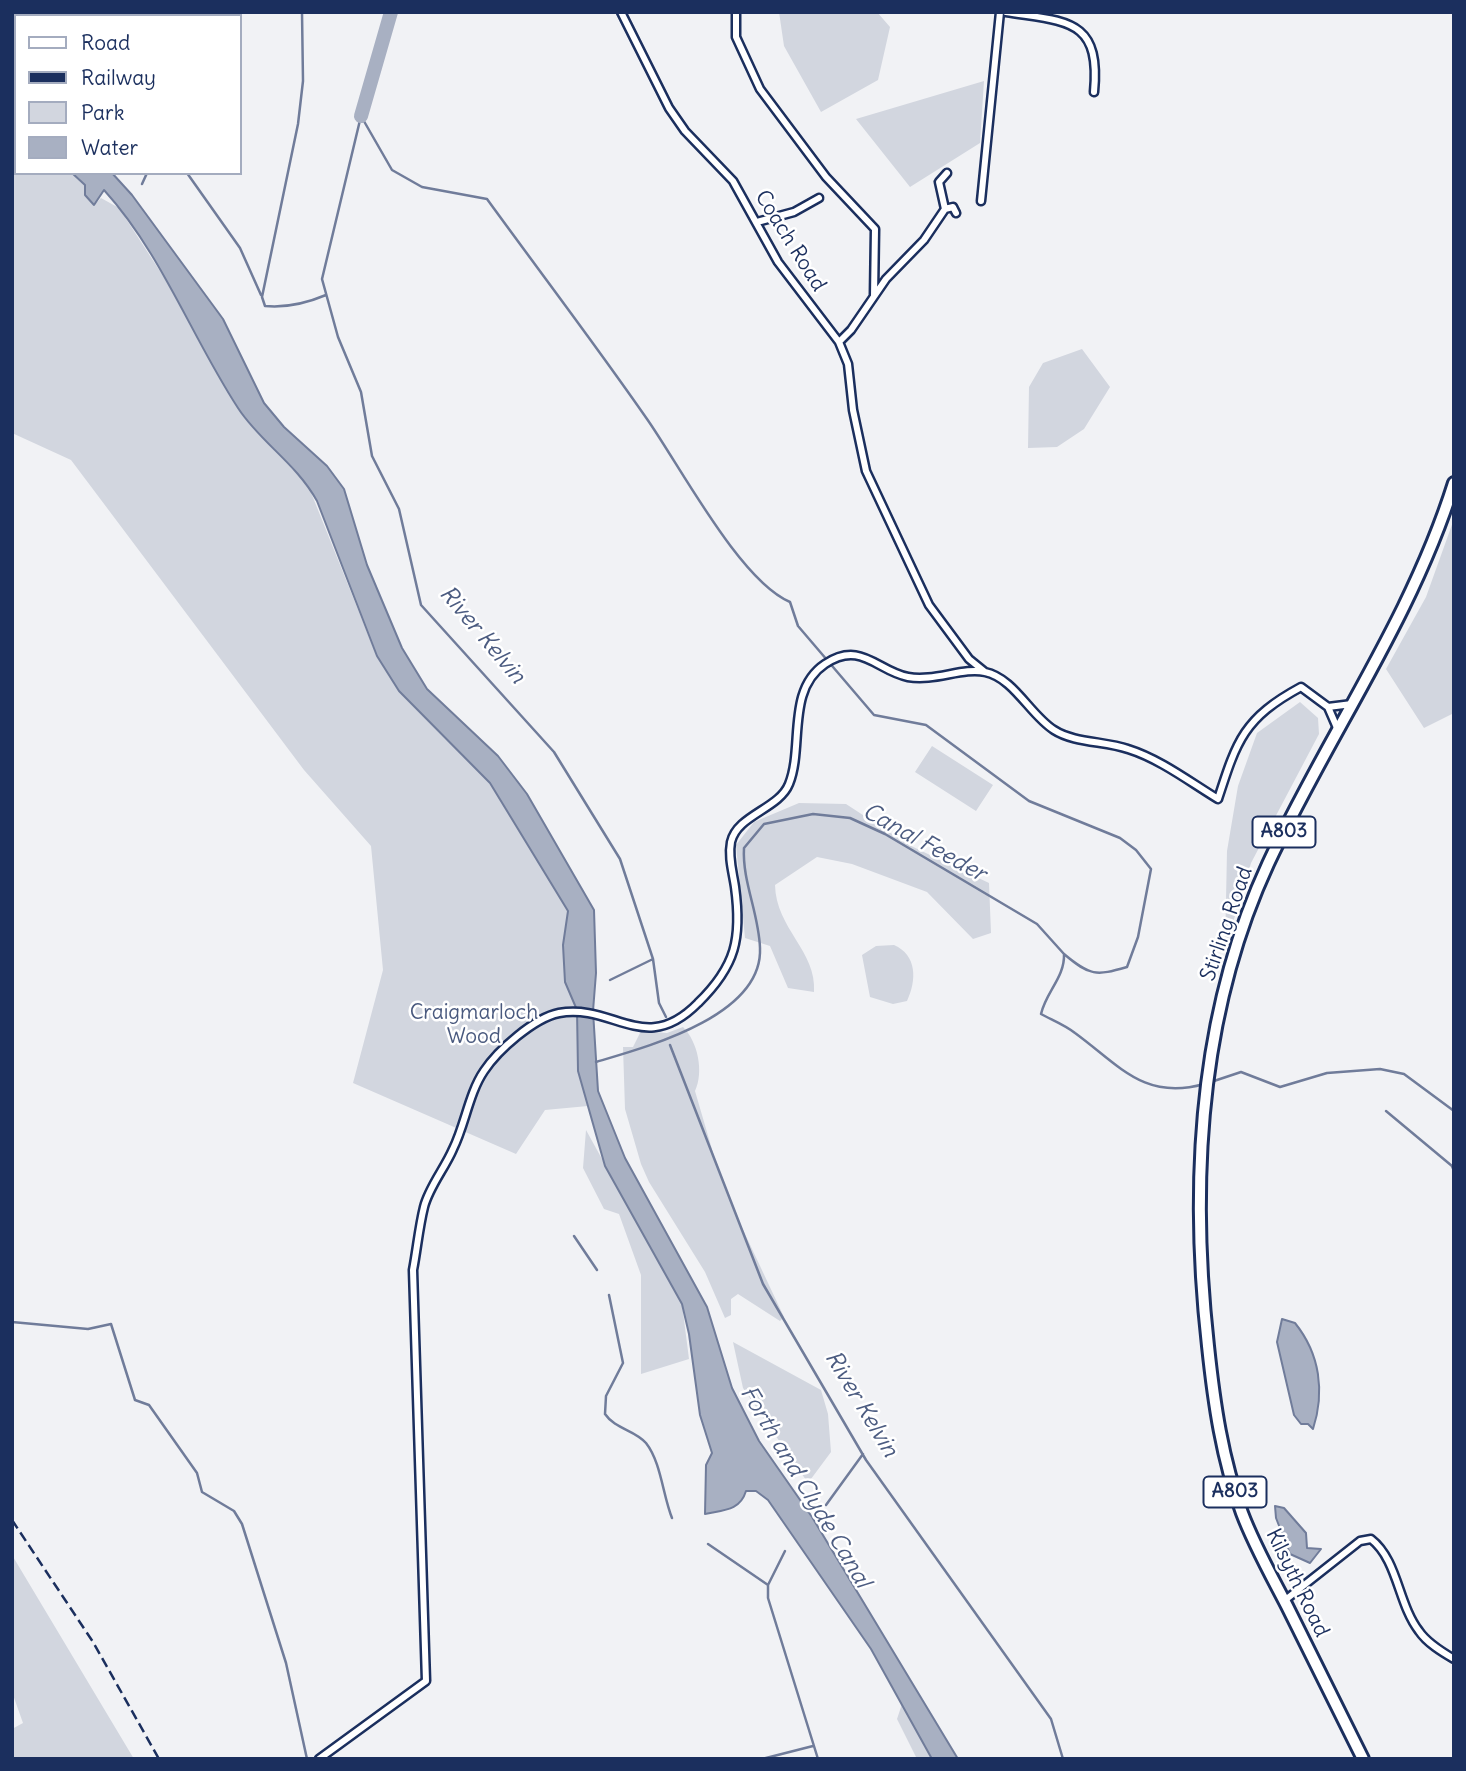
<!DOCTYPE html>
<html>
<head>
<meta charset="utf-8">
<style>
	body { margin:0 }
	#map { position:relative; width:1466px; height:1771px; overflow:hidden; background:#f1f2f5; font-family:Delius,sans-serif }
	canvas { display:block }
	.frame { position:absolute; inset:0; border:14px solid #1b2f5e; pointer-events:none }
	.legend { position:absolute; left:14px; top:14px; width:228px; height:161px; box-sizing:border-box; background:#fff; border:2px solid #a4acbf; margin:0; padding:9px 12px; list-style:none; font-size:21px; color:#1b2f5e }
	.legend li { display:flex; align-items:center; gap:14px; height:35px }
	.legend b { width:35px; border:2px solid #a4acbf }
</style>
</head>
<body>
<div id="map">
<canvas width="1466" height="1771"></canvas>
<div class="frame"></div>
<ul class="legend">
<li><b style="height:9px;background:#fff"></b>Road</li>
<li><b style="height:9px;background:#1b2f5e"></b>Railway</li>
<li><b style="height:19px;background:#d2d6df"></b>Park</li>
<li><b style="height:19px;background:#a8b0c2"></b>Water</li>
</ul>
</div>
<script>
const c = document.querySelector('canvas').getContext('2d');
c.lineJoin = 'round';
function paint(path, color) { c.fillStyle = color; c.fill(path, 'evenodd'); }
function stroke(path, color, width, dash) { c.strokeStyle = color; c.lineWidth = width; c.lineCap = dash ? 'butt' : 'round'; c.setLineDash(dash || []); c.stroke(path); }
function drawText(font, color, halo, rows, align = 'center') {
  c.font = font + ' Delius,sans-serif'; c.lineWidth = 5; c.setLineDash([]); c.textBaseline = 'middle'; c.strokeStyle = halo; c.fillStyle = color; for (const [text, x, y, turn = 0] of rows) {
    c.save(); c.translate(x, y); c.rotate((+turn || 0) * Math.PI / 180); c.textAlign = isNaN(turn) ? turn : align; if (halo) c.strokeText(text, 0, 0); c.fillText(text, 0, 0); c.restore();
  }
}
const green = new Path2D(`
	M779 12H877L890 27 878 80 821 112 784 46Z
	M984 81 980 143 910 187 856 119Z
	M12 115 16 119V173H72L85 185 95 204 101 198 119 208 167 282 239 410 308 485 377 657 399 691 490 783 568 911 563 945 577 1010 578 1071 588 1106 545 1110 516 1154 353 1083 383 970 371 846 304 770 71 460 12 433Z
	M1082 349 1110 387 1084 429 1057 447 1028 448 1029 387 1043 363Z
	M1454 519V713L1424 728 1386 669 1426 597Z
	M1300 702 1318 718 1319 734 1251 863 1225 949 1227 851 1238 786 1257 733Z
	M932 746 993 785 976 811 915 772Z
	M799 803 846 804 909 845 989 883 991 933 973 939 927 892 852 864 817 857 775 885C776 929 817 951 814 992L788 988 770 946 745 938 736 845 754 822Z
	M894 945C917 955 917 980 907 1001L893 1004 870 997 862 955 876 946Z
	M683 1027C698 1042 704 1072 695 1091L716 1163 737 1217 784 1317 780 1321 738 1294 731 1299V1315L725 1318 705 1272 649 1182 641 1164 625 1109 623 1047H633L641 1031 667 1033Z
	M586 1130 682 1304 689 1359 641 1374V1275L619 1214 604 1209 583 1168Z
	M733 1342 821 1390 828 1414 831 1452 808 1483 743 1388Z
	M12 1555 134 1759H12V1729L23 1723 12 1692Z
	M902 1704 932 1759H917L897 1719Z`);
const water = new Path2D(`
	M12 19 16 28V120L12 116Z
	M72 173H112L132 195 223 319 264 403 284 427 327 466 344 489 367 565 402 648 427 689 498 756 527 794 594 910 596 973 593 1011 598 1091 625 1158 707 1307 732 1388 759 1441 812 1517 958 1759H932L871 1649 768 1500 756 1491H746C740 1511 723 1510 705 1514L706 1465 712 1453 700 1415 689 1334 682 1304 605 1166 578 1071 577 1010 565 982 563 945 568 911 490 783 399 691 377 656 317 501C296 463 260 442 238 408 191 336 162 254 104 190L94 205 85 195V185Z
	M1282 1319 1295 1323C1320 1354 1325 1392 1313 1429L1308 1424H1301L1294 1415 1277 1342Z
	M1275 1506 1284 1508 1306 1533 1307 1548 1321 1549 1310 1563 1290 1554 1276 1518Z`);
const stream = new Path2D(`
	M74 12 76 16
	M302 12 303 81 298 124 262 297 265 306C286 308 307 303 326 295
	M361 116 392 170 422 187 487 199C540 272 595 344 647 419 680 466 740 581 790 602L798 626 874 715 926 725 1029 801 1120 838 1136 850 1151 869 1138 937 1127 967C1096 976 1090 976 1064 954 1065 977 1046 992 1041 1014 1052 1020 1065 1025 1075 1033 1119 1065 1144 1101 1204 1084
	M361 116 322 279 338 337 361 392 372 456 399 509 421 605 554 752 620 859 653 959 659 1003 666 1017
	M187 173 240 248 261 295
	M142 184 147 173
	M610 980 653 959
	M670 1045 763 1284 866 1460 1051 1719 1063 1759
	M596 1062C647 1047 763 1016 760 948 759 914 742 881 744 848L764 824 813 814 850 818 885 834 1037 924 1064 954
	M1211 1082 1241 1072 1280 1087 1327 1073 1380 1069 1404 1074 1454 1111
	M1386 1111 1452 1166 1454 1171
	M574 1236 597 1270
	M609 1295 623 1363 606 1396 605 1414C615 1429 635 1430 646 1443 661 1462 663 1496 672 1518
	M12 1322 88 1329 111 1324 135 1400 149 1405 197 1473 202 1492 234 1511 242 1524 286 1663 307 1759
	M826 1505 863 1454
	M708 1544 768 1585
	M785 1551 768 1585V1598L818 1759
	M762 1759 813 1746`);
const river = new Path2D(`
	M361 116 391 12`);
const street = new Path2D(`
	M621 12 669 108 685 131 733 181 778 262 839 342 848 364 853 410 866 471 929 605 969 659 985 672
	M736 12V37L760 89 826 177 875 229 874 296
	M1006 12C1066 22 1101 18 1094 92
	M981 201 1000 12
	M945 209 939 182 947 173
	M757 222 794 212 819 198
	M839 342 851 330 886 279 924 240 945 209 953 207 956 213
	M1328 707 1352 704
	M1284 1601 1360 1541 1371 1539C1398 1560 1398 1604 1419 1631 1427 1643 1442 1652 1454 1659
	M319 1759 426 1681 413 1270C417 1249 419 1227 424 1207 429 1187 445 1168 453 1149 465 1125 469 1093 484 1071 498 1050 534 1018 559 1013 614 1003 645 1057 698 1003 736 966 742 938 735 887 733 873 728 857 731 842 737 815 779 809 789 784 804 747 786 690 825 664 861 640 877 671 908 677 934 682 963 667 985 672 1014 678 1030 715 1054 730 1074 743 1105 741 1128 749 1160 759 1190 782 1218 799 1237 740 1244 718 1301 687L1328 707 1338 730`);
const primary = new Path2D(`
	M1363 1759C1338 1708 1312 1657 1287 1606 1271 1575 1254 1545 1242 1513 1222 1459 1214 1403 1208 1346 1190 1185 1199 1013 1268 864 1328 735 1411 620 1454 483`);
const rail = new Path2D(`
	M12 1520 93 1642 159 1759`);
const shields = [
	[1284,832,63],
	[1235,1492,63]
];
const shieldNames = [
	["A803",1284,832],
	["A803",1235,1492]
];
const streetNames = [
	["Coach Road",790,241,58],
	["Stirling Road",1227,924,-71],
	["Kilsyth Road",1297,1583,64]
];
const parkNames = [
	["Craigmarloch",474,1013],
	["Wood",474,1037]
];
const waterNames = [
	["River Kelvin",482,635,50],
	["Canal Feeder",924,843,29],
	["River Kelvin",861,1404,59],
	["Forth and Clyde Canal",805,1487,59]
];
paint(green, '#d2d6df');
paint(water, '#a8b0c2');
stroke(water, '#707c9a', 2);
stroke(stream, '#707c9a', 2.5);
stroke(river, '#a8b0c2', 14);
stroke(street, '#1b2f5e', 11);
stroke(primary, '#1b2f5e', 16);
stroke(street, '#fff', 6);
stroke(primary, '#fff', 10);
stroke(rail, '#1b2f5e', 2.5, [10, 5]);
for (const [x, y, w] of shields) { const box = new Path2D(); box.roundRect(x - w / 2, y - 15.5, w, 31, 5); c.fillStyle = '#fff'; c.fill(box); stroke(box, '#1b2f5e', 2); }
drawText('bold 19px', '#1b2f5e', null, shieldNames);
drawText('21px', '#1b2f5e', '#fff', streetNames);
drawText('21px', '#49597e', '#fff', parkNames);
drawText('italic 23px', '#4c5c81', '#fff', waterNames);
</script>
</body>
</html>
